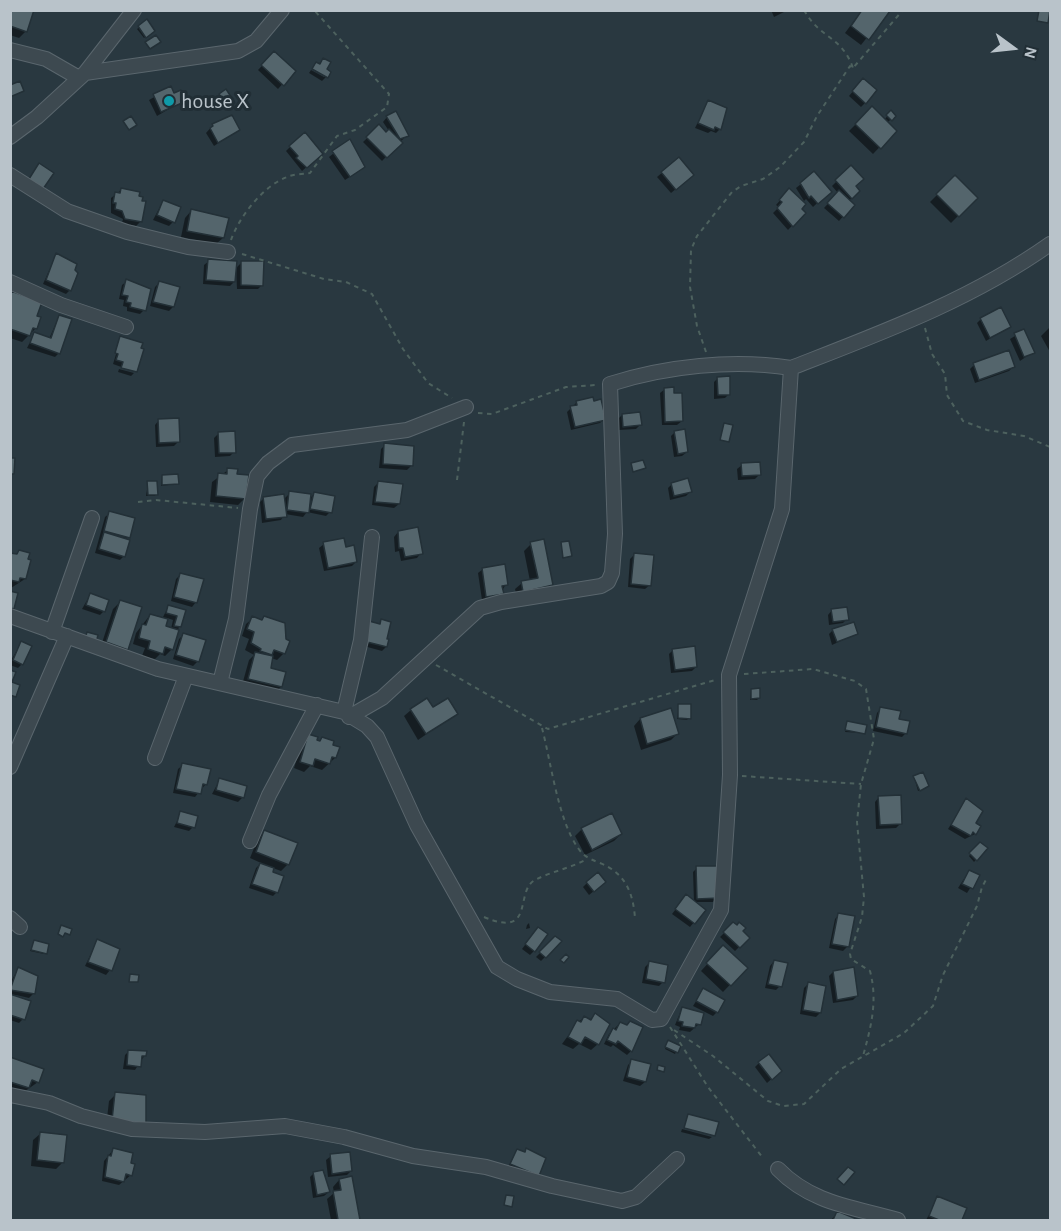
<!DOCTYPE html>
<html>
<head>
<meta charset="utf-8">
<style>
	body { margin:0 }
	#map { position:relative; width:1061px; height:1231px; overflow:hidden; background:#293840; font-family:"Alegreya Sans",sans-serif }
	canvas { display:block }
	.frame { position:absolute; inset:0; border:12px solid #b9c3ca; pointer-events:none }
	.north { position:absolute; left:983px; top:18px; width:60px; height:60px; -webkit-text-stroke:4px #212e35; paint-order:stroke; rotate:105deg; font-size:16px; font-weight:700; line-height:24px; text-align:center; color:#b9c3ca }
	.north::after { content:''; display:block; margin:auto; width:21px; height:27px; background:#b9c3ca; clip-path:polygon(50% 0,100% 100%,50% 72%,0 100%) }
</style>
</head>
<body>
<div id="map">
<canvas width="1061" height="1231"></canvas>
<div class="frame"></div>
<div class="north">N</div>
</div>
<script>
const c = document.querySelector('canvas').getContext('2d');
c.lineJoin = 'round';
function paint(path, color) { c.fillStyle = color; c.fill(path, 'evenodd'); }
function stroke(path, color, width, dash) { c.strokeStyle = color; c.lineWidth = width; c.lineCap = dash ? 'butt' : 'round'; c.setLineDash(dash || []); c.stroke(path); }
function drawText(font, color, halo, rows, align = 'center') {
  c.font = font + ' "Alegreya Sans",sans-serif'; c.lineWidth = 6; c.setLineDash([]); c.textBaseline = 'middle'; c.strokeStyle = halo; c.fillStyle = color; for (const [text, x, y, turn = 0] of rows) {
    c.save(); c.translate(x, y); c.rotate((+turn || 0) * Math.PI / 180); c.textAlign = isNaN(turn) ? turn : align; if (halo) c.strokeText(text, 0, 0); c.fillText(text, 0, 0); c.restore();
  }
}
const shadow = new Path2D(`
	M10 10 26 31 19 38 10 35Z
	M771 10H788L774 17Z
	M862 10 888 11 861 45 845 33Z
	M146 22 153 31 144 38 137 29Z
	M274 53 294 71 278 89 258 70Z
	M324 60 326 77 322 81 309 73 311 70 324 77V73L313 67Z
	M859 84 865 103 861 107 849 96Z
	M170 88 181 102 157 116 149 100Z
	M225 92 233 103 226 108 218 97Z
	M708 102 720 129 716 133 711 131 708 133 695 128Z
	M872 108 884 120 891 112 894 116 887 123 895 131 873 154 849 131Z
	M387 117 407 135 382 161 363 142 379 127 386 134 389 131 383 122Z
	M213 125 238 130 214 146 206 133Z
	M349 141 359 171 345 180 329 157Z
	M290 147 317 158 302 171 286 151Z
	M678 159 688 179 671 193 657 177Z
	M851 167 854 186 858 191 849 201 853 205 839 221 824 208 838 193 832 186Z
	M955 177 976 198 951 223 930 202Z
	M801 184 829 192 813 207 806 199 804 201 796 188Z
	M121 190 139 194 141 221 136 226 122 223 123 219 111 213V198Z
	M789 190 804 213 788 230 773 213 779 207 776 205Z
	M163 201 173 222 169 226 153 220Z
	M191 211 223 238 216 244 181 237 185 218Z
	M56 255 70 290 66 294 43 284Z
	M209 261 234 282 230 286 203 284 204 265Z
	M242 262 262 285 258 289H237L236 268Z
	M127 281 144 310 140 314 127 311V307L123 306 124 300 119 299 122 285Z
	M159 283 173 307 169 311 150 306 155 287Z
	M11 293 35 316 36 328 22 342 10 338Z
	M59 316V353L55 357 27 348 34 334 49 339Z
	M981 319 1009 327 986 341 977 323Z
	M1050 327V352L1041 336Z
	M1023 331 1033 352 1020 361 1010 339Z
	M121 338 142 350 135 372 113 364Z
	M974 365 1014 366 1009 371 975 383 970 369Z
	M119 369 134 373 131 376 118 372Z
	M718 378 729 394 725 398 714 399V382Z
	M665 389 673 395 682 421 677 425H662L660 393Z
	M577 402 604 419 600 423 571 430 567 412Z
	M622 415 640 425 636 429 619 430 618 419Z
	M159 420 178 442 174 446 156 447 155 425Z
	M675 432 687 452 682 456 674 457 671 436Z
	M219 433 234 452 230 456 215 457 214 438Z
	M385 445 411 466 407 470 379 468 381 449Z
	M742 465 759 475 755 479 738 480 737 469Z
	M228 470 236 475 245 498 238 505 210 502 212 482Z
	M162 476 177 484 161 486Z
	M148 483 156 494 155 496H146Z
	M378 483 399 504 394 508 372 505 374 487Z
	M672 484 690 492 686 496 670 500 668 488Z
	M290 493 309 499 314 494 330 512 326 516 307 512 303 517 285 514 281 520 262 523 260 502 264 498 284 499Z
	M110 513 129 537 125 540 124 556 120 560 95 553 105 517Z
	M398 532 421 553 417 558 401 561 399 551 395 552 394 537Z
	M324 544 345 549 356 562 352 566 324 571 319 548Z
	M531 544 552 585 545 592 517 598 515 589 522 583 530 581 524 551Z
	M562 544 570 556 569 557 562 558Z
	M19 551 25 579 11 588 10 554 15 555Z
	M634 555 650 585 645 589 628 587 630 559Z
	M483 569 506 584 498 598 482 600 478 573Z
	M181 574 196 602 192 607 171 601 176 579Z
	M90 595 104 611 100 615 82 609Z
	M120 602 127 649 120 656 100 649 113 609Z
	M168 607 184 611 172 649 165 656 160 654 155 659 142 656 145 648 133 644 136 633 150 615 162 619ZM167 618 173 620 171 629 164 627Z
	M832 610 847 619 843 623 829 625 828 615Z
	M264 617 284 653 277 660 271 658 269 669 281 687 274 693 242 685 249 660 254 655 245 650 249 639 242 636 246 624 253 618 261 621Z
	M382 621 386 647 382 651 360 645Z
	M833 630 856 634 832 645 829 634Z
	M184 634 198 661 193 666 173 659 179 639Z
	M21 643 22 664 18 668 10 665V662Z
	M673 650 696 667 692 671 671 673 669 654Z
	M751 690 759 698 757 700H750Z
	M679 705 689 718 687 720 677 719Z
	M881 708 897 720 906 733 902 737 873 731 877 713Z
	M432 709 456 714 418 740 404 716 411 710Z
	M640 719 678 733 671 740 641 750 634 726Z
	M848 723 864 733 845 732Z
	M309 736 318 742 322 738 335 758 322 770 310 766 304 772 294 768 302 743Z
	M183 765 206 784 195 797 173 793 178 769Z
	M914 777 926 788 918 791Z
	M220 779 242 798 238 802 212 794Z
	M879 797 901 823 896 828 876 829 875 802Z
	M966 800 975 834 965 839 948 829Z
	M181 813 193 827 189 831 174 827Z
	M582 829 621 834 614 841 585 855 575 836Z
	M265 831 288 864 281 871 273 868 271 873 277 892 273 896 249 888 256 868 261 863 250 858 258 838Z
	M980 844 986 848 974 862 969 856Z
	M697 868 717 897 713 902H694L704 910 690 927 672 914 682 901 694 902 693 872Z
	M969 871 978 876 967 893 958 888Z
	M587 883 600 886 589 895 583 887Z
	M839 914 854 917 847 947 843 951 829 948 835 919Z
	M529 923 530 928 526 929 527 925Z
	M733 924 748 938 735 951 720 937Z
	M534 933V951L530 955 522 949Z
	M555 938 560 942 541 961 536 957Z
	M35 941 46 953 44 954 30 951Z
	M97 941 110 970 106 975 85 966Z
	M723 947 746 968 723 992 701 971Z
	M774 961 780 986 776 990 765 988 770 966Z
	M650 962 663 982 659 986 642 983 645 967Z
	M18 969 33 994 29 998 16 995 23 1019 19 1023 10 1020V983Z
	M833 972 857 996 853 1000 833 1003 829 976Z
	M808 984 820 1013 816 1017 800 1014 804 988Z
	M703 990 717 1012 713 1016 693 1006Z
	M682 1008 699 1024 690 1032 679 1030 680 1027 675 1025Z
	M595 1015 598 1044 591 1050 579 1044 573 1049 562 1044 578 1022 584 1018 588 1021Z
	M620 1023 631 1051 627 1055 613 1045 611 1047 604 1044 609 1034Z
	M667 1044 679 1047 675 1054 665 1049Z
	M129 1051 145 1055 135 1070 123 1069 125 1055Z
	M10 1058 38 1082 21 1094 10 1091Z
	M632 1061 649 1065 645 1082 640 1086 623 1081 628 1065Z
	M759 1063 776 1075 767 1083 755 1067Z
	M116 1094 145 1097 106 1127 109 1101Z
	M682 1129 712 1137 709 1139 681 1132Z
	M40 1134 63 1162 56 1169 31 1166 33 1140Z
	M113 1150 131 1175 119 1185 102 1181 104 1161Z
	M517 1150 523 1153 527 1150 537 1175 507 1169Z
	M331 1156 351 1171 347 1175 328 1177 326 1160Z
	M314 1173 325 1174 329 1192 324 1196 313 1198 310 1177Z
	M351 1178 358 1220H331L327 1199 334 1193 333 1187 339 1180Z
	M938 1198 965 1209 960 1220H926Z
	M837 1213 856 1220H831Z`);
const building = new Path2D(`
	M10 10H34L27 32 10 26Z
	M862 10 890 11 869 40 851 26Z
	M1039 10H1050L1048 23 1037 21Z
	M147 19 155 31 146 38 138 26Z
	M156 35 161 42 150 49 145 42Z
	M274 51 296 71 284 86 261 65Z
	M323 58 331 62 327 69 331 72 328 78 312 69 316 62 320 64Z
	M863 78 877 90 866 104 852 91Z
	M20 81 24 91 10 97V85Z
	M171 86 174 93 181 90 185 97 181 99 182 103 161 112 153 94Z
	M226 89 235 103 228 108 219 94Z
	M708 100 727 108 721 130 715 127 714 130 698 123Z
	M872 106 897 131 881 149 855 124Z
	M891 110 896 116 892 121 886 115Z
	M396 111 409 136 400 139 386 116Z
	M232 115 240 130 218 143 210 128 213 126 212 124Z
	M131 116 137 125 129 130 123 121Z
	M379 124 386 132 389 129 403 143 387 158 366 137Z
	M305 132 323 154 307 168 296 158 298 156 289 146Z
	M350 139 365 167 350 177 332 151Z
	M679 157 694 175 676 190 661 172Z
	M39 163 54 173 43 189 29 179Z
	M851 165 864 179 856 186 860 191 852 199 835 180Z
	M814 171 832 192 818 204 811 196 809 198 800 183Z
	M955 175 978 198 959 217 936 194Z
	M121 188 140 192 139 196 143 197 142 201H146L142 222 125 219 122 211 115 209 116 203H113L115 192 120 193Z
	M789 188 806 204 802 209 806 213 793 227 777 208 782 202 779 200Z
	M839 190 855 205 844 218 827 203Z
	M163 200 181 207 175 223 157 215Z
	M191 209 229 218 224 238 187 231Z
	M56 253 77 264 75 270 78 273 71 291 46 280Z
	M208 259 237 261 235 282 206 280Z
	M241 261H264L263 286 241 285Z
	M126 279 151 289 146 311 130 307 131 303 126 302 128 296 122 295Z
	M159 281 180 287 174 307 153 302Z
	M11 291 42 302 37 316 41 317 37 329 33 328 30 336 10 329Z
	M1001 307 1011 327 990 338 980 318Z
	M59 315 72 319 60 354 30 343 34 332 51 338Z
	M1024 329 1035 353 1024 357 1014 333Z
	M120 336 143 343 141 348 144 349 137 372 121 368 123 362 116 360 118 354 115 353Z
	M1009 350 1015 367 979 380 973 363Z
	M730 376V395H718L717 377Z
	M674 387V393H682L683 421 665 422 664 388Z
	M593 397 594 401 601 399 606 420 575 427 570 406 577 405 576 401Z
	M640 412 642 425 623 427 622 414Z
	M179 418 180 442 159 443 158 419Z
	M724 423 733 425 729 442 720 440Z
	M685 429 688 452 678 454 674 431Z
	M235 431 236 453H219L218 432Z
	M384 443 414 446 413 466 383 464Z
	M10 458H15L14 474H10Z
	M643 460 646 468 633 472 631 463Z
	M760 462 761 475 742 476 741 463Z
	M227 468 238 469 237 474 249 475 246 499 216 496 218 473 227 474Z
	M178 474 179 484 162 485V475Z
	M688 478 692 492 674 496 671 483Z
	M147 481H157L158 495H148Z
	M378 481 403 484 400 504 375 502Z
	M289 491 311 494 309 513 287 510Z
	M314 492 335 496 332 513 310 509Z
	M284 494 287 517 266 519 263 497Z
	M109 511 135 518 130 538 104 531Z
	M418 527 423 554 405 557 403 548H399L398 531Z
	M104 532 130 540 125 557 99 549Z
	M344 538 346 547 354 545 357 562 328 568 323 542Z
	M544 539 553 585 523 592 521 581 538 578 530 542Z
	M569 541 572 556 563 558 561 542Z
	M19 550 30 553 28 559 31 560 26 579 20 578 19 582 10 580V553L17 554Z
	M634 553 654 555 651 586 631 584Z
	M505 564 508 585 502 586 504 594 486 597 482 568Z
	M180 573 204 579 197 603 174 597Z
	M10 591 18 593 14 609 10 608Z
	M90 593 109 600 105 612 86 605Z
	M120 600 142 607 128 650 106 642Z
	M168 605 186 610 181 627 174 626 177 616 166 613Z
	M847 607 849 620 833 622 831 609Z
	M150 614 168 619 166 626 179 630 173 650 165 647 163 654 148 649 150 641 139 638 142 624 146 625Z
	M252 616 262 620 264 616 285 623 286 639 290 641 285 654 274 650 272 655 260 651 261 649 251 643 254 632 247 629Z
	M381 619 391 622 387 639H389L387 647 363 641 369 621 380 624Z
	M854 622 858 634 837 642 832 629Z
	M87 632 98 635 96 643 85 639Z
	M183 633 206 640 199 662 176 655Z
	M21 641 32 646 23 665 13 660Z
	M695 646 697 667 675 670 672 649Z
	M255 652 273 656 271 668 286 672 282 687 248 679Z
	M10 670 16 672 12 682 20 685 16 697 10 695Z
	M760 688V698L751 699V689Z
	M427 698 433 707 448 698 458 714 426 734 410 709Z
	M678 704H691V719L678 718Z
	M880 707 901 711 899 719 910 721 907 734 876 727Z
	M671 708 679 734 647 744 640 718Z
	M847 721 867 725 865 734 845 730Z
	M308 734 318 737 317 740 320 741 322 737 334 741 333 745 340 747 336 758 332 757 330 764 315 759 313 766 300 762Z
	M182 763 211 769 207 785 203 784 201 794 176 789Z
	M923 772 929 786 920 791 913 776Z
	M219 778 247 786 244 798 216 790Z
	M901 795 902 824 880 825 878 796Z
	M966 798 983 811 976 823 981 826 976 835 973 832 971 836 951 825Z
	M180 811 198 816 195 828 177 823Z
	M612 813 622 834 592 850 581 828Z
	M264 830 298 843 289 865 256 852Z
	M980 842 988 848 977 861 969 853Z
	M260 863 274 868 273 872 284 876 278 893 252 884Z
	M696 866H718L719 898 697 899Z
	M969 870 980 875 973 889 962 884Z
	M598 872 606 882 594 892 586 882Z
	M686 894 706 910 695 924 675 909Z
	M838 913 855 916 849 947 832 944Z
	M733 922 737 925 739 922 746 928 743 931 750 938 740 948 723 932Z
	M61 925 72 929 70 935 65 933 63 937 58 934Z
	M538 927 548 934 535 952 525 944Z
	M555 936 562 941 546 958 539 952Z
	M97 939 120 949 112 971 88 962Z
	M34 940 49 944 47 954 31 950Z
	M723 945 748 968 731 986 706 963Z
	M566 954 569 957 564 963 560 960Z
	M774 960 788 963 782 987 768 984Z
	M649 961 668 965 665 983 646 979Z
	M18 967 38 976 35 994 10 990Z
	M854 967 858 996 837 1000 833 971Z
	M130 974 139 975 138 982H129Z
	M808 982 826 986 821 1013 803 1010Z
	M703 988 725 1000 718 1013 696 1001Z
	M10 994 31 1001 25 1020 10 1015Z
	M682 1007 704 1013 701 1025 696 1024 695 1028 682 1026 683 1022 678 1021Z
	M595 1013 610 1024 599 1045 585 1037 581 1044 568 1037 577 1020 581 1022 584 1016 591 1020Z
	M630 1021 643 1027 632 1052 618 1041 616 1044 607 1040 613 1028 616 1030 620 1022 627 1025Z
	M668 1040 681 1046 678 1053 665 1047Z
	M128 1050 147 1051 146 1056H142L141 1067 127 1065Z
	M769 1054 782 1071 772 1080 758 1062Z
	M10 1057 44 1069 39 1083 32 1080 29 1088 10 1082Z
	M631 1059 651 1064 646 1082 627 1077Z
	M658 1065 665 1067 664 1072 657 1070Z
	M115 1092 146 1095V1124L112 1120Z
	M688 1114 719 1122 715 1136 684 1128Z
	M40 1132 67 1135 64 1163 37 1160Z
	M113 1148 133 1153 131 1163 135 1164 132 1176 126 1174 124 1182 105 1177 108 1155 111 1156Z
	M526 1148 546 1158 539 1176 510 1164 517 1149 525 1152Z
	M350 1152 352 1171 332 1174 330 1154Z
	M848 1167 855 1172 844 1185 837 1179Z
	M323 1170 330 1192 317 1195 313 1172Z
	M352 1176 360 1220H338L333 1191 341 1190 339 1179Z
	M506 1195 514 1196 512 1207 504 1205Z
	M937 1196 967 1208 962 1220H939L929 1216Z
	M837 1211 859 1220H833Z`);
const path = new Path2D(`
	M804 10C820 39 842 36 853 68
	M231 240C239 217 263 186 287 177 294 174 303 174 310 173L337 136 355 130 387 107 389 94 314 10
	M242 254 324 279 346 282 372 294 403 349 428 383 452 398
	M925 328 932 354 945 374 947 395 963 421 987 430 1024 436 1050 447
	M706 352 697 326 690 287 691 250 697 236 732 192 741 186 763 179 780 167 804 142 817 116 850 66 853 68 903 10
	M478 413 492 414 566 387 596 385
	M457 480 464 422
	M138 502 156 500 238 508
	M436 665 548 729 715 680
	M744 674 813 669 855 681 866 689 874 739 861 784 857 822 864 897 862 917 850 954 851 959 870 971C878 1001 871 1027 863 1056
	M542 728C551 762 558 820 578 848 584 857 590 859 600 863 625 873 633 892 635 918
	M742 776 861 784
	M484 917C536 939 514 891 535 880 550 872 571 868 587 859
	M670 1027 708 1087 763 1158
	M674 1030 713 1056 768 1101 783 1106 804 1104 841 1069 904 1033 933 1006 943 975 977 906 982 887 987 878`);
const street = new Path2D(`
	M10 50 46 59 79 78
	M85 73 238 51 256 41 282 10
	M10 137 37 117 85 73 134 10
	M10 175 67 211 127 232 188 247 228 252
	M10 282 61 305 126 327
	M10 616 158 669 344 712 367 726 377 737 417 825 497 967 517 979 550 992 617 999 652 1020 661 1019 721 910 730 775 729 675 782 509 791 368
	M52 632 92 518
	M220 683 236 619 250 509 257 476 268 463 292 445 407 430 466 407
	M344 712 361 640 372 537
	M349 717 382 698 480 608 501 602 601 586 608 582 612 573 615 534 610 384C666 366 733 359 791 368 881 333 971 300 1050 244
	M155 758 186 676
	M10 767 67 636
	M250 841 269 795 317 705
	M10 918 20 927
	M10 1095 49 1103 81 1116 132 1129 205 1132 285 1126 344 1137 413 1156 486 1167 552 1186 622 1201 636 1197 677 1159
	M778 1169C812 1204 854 1207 898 1220`);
const markers = [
	[169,101,6,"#0f9aa8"]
];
const poiNames = [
	["house X",181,101]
];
paint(shadow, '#0007');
paint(building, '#54656c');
stroke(building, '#233037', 1.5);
stroke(street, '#5a666d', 16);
stroke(path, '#4d615e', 2, [4.5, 4.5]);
stroke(street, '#3d4950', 14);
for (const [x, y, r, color] of markers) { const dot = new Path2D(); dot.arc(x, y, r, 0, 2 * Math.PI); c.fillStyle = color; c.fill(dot); stroke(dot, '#212e35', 2); }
drawText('22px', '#b9c3ca', '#212e35', poiNames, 'left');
</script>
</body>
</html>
